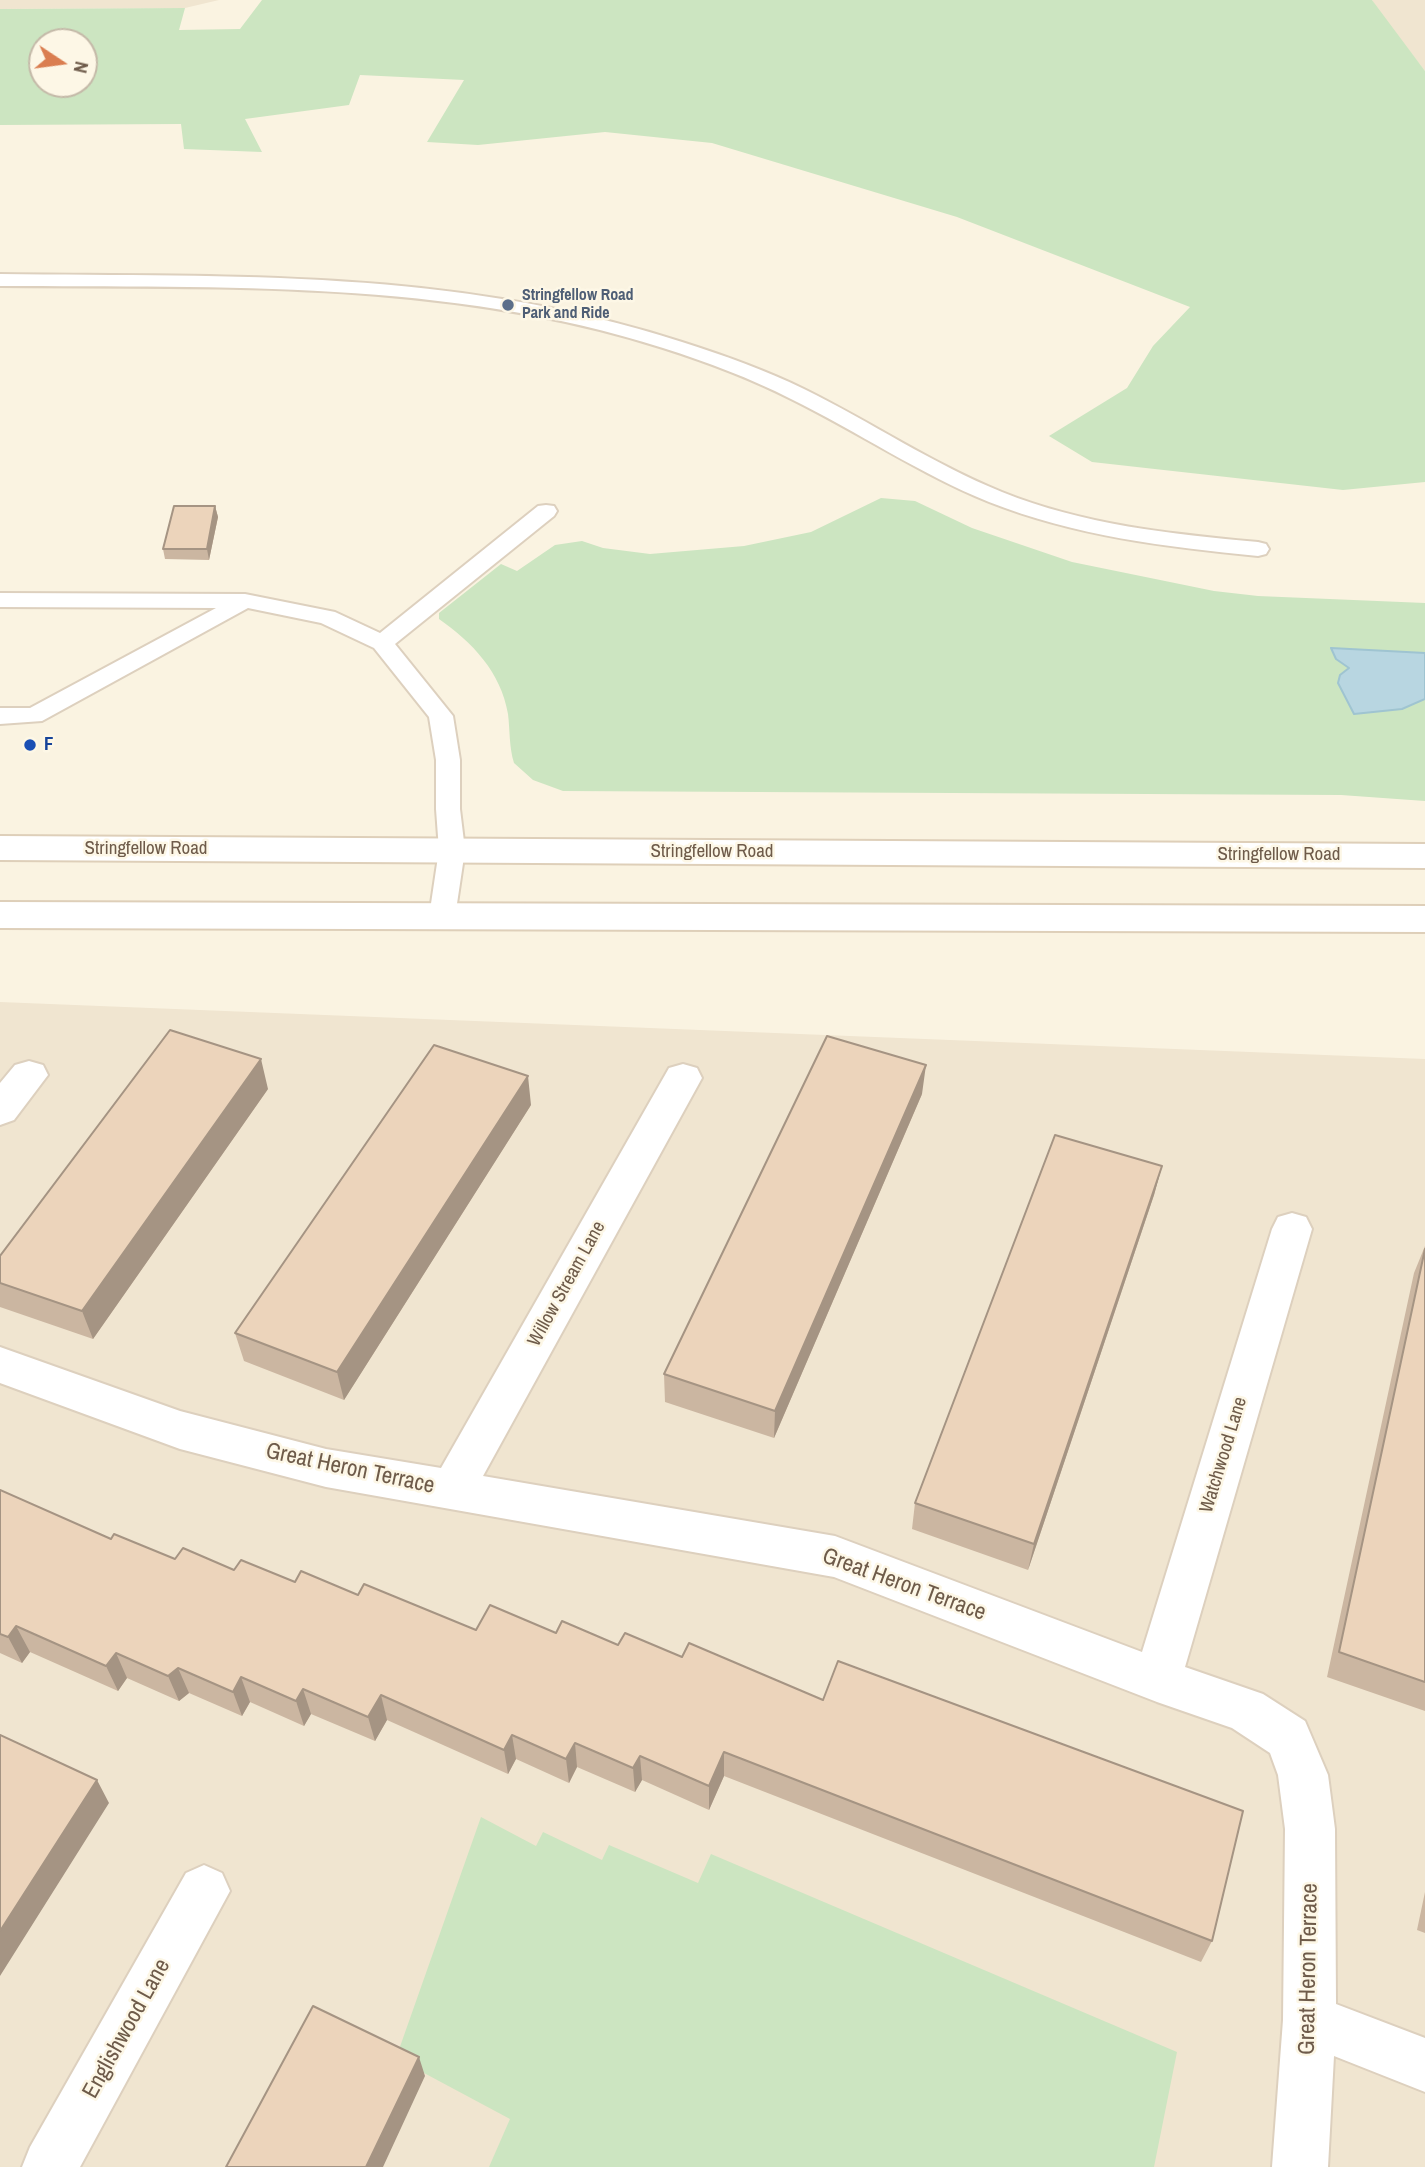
<!DOCTYPE html>
<html>
<head>
<meta charset="utf-8">
<style>
	body { margin:0 }
	#map { position:relative; width:1425px; height:2167px; overflow:hidden; background:#faf3e1; font-family:"Archivo Narrow",sans-serif }
	canvas { display:block }
	.north { position:absolute; left:28px; top:28px; width:70px; height:70px; box-sizing:border-box; background:#fdf7e6; border:2px solid #c4b9a8; border-radius:50%; rotate:103deg; font-size:19px; font-weight:700; line-height:28px; text-align:center; color:#6e5b4a }
	.north::after { content:''; display:block; margin:auto; width:24px; height:32px; background:#da7e50; clip-path:polygon(50% 0,100% 100%,50% 72%,0 100%) }
</style>
</head>
<body>
<div id="map">
<canvas width="1425" height="2167"></canvas>
<div class="north">N</div>
</div>
<script>
const c = document.querySelector('canvas').getContext('2d');
c.lineJoin = 'round';
function paint(path, color) { c.fillStyle = color; c.fill(path, 'evenodd'); }
function stroke(path, color, width, dash) { c.strokeStyle = color; c.lineWidth = width; c.lineCap = dash ? 'butt' : 'round'; c.setLineDash(dash || []); c.stroke(path); }
function drawText(font, color, halo, rows, align = 'center') {
  c.font = font + ' "Archivo Narrow",sans-serif'; c.lineWidth = 5; c.setLineDash([]); c.textBaseline = 'middle'; c.strokeStyle = halo; c.fillStyle = color; for (const [text, x, y, turn = 0] of rows) {
    c.save(); c.translate(x, y); c.rotate((+turn || 0) * Math.PI / 180); c.textAlign = isNaN(turn) ? turn : align; if (halo) c.strokeText(text, 0, 0); c.fillText(text, 0, 0); c.restore();
  }
}
const residential = new Path2D(`
	M0 0H219L185 8 0 9Z
	M1372 0H1425V71L1376 8Z
	M0 1002 1425 1059V2167H0Z`);
const green = new Path2D(`
	M262 0H1372L1425 71V482L1343 490 1092 462 1049 436 1127 388 1153 346 1190 307 957 217 712 143 605 132 478 145 427 142 464 80 360 75 349 105 245 119 262 152 184 149 181 124 0 125V9L185 8 179 30 240 29ZM42 42H84V84H42Z
	M881 498 915 501 972 528 1072 562 1214 591 1258 596 1425 603V801L1341 795 563 791 533 780 514 763C509 747 510 730 508 714 501 672 472 642 439 619V613L501 564 517 571 555 545 582 541 603 548 650 554 744 546 811 532Z
	M481 1817 536 1846 543 1832 602 1860 609 1845 698 1883 711 1854 1177 2052 1154 2167H489L510 2119 396 2058Z`);
const water = new Path2D(`
	M1331 648 1425 653V699L1402 709 1354 714 1338 683 1340 675 1349 668 1336 659Z`);
const service = new Path2D(`
	M0 274C236 277 453 268 682 342 723 355 765 370 804 389 871 422 933 464 1002 492 1084 525 1171 534 1258 542L1266 544 1269 549 1266 554 1258 556C1166 547 1075 536 989 502 920 474 858 432 791 399 750 378 707 362 663 348 447 279 224 288 0 286Z
	M546 505 554 506 557 511 554 516 395 644 453 716 460 760V809L465 850 455 917 451 923 442 926 433 923 429 917 439 850 436 809V760L429 717 374 648 321 623 248 608 42 721 0 724V708H30L216 608 0 607V593L245 594 335 612 380 633 538 506Z`);
const minor = new Path2D(`
	M29 1061 43 1065 48 1075 14 1120 0 1125V1083L15 1065Z
	M683 1064 697 1068 702 1078 483 1476 835 1536 1142 1652 1272 1229 1278 1217 1292 1213 1306 1217 1312 1229 1185 1667 1263 1694 1305 1721 1328 1775 1335 1829 1336 2004 1425 2038V2092L1334 2056 1328 2167H1272L1283 2020 1285 1829 1278 1775 1270 1753 1232 1728 1157 1702 834 1577 326 1487 180 1449 0 1383V1347L180 1411 326 1449 441 1468 669 1068Z
	M204 1865 222 1873 230 1891 80 2167H22L30 2147 186 1873Z`);
const secondary = new Path2D(`
	M0 836 1425 844V868L0 860Z
	M0 902 1425 906V932L0 928Z`);
const wall = new Path2D(`
	M215 506 218 517 209 560 165 559 163 549Z
	M268 1089 93 1339 0 1307V1256Z
	M922 1094 774 1438 665 1402 664 1374Z
	M531 1105 344 1400 244 1361 235 1333Z
	M1162 1166 1154 1195 1028 1570 912 1529 915 1503Z
	M1425 1246V1711L1327 1677 1414 1273Z
	M0 1490 111 1539 175 1559 295 1582 1212 1941 1201 1962 724 1776 709 1810 642 1780 635 1792 577 1767 569 1783 516 1759 508 1774 387 1720 375 1741 311 1714 304 1726 250 1702 242 1716 189 1693 179 1701 127 1678 118 1691 30 1652 22 1663 0 1653Z
	M1425 1892V1933L1417 1930Z`);
const shadedWall = new Path2D(`
	M215 506 218 517 209 560 207 549Z
	M261 1059 268 1089 93 1339 82 1311Z
	M926 1065 922 1094 774 1438 775 1411Z
	M528 1076 531 1105 344 1400 337 1372Z
	M1162 1166 1154 1195 1028 1570 1034 1544Z
	M16 1626 30 1652 22 1663 8 1637Z
	M116 1653 127 1678 118 1691 106 1666Z
	M178 1668 189 1693 179 1701 168 1676Z
	M241 1677 250 1702 242 1716 233 1692Z
	M303 1689 311 1714 304 1726 296 1701Z
	M381 1695 387 1720 375 1741 368 1717Z
	M512 1735 516 1759 508 1774 504 1750Z
	M575 1743 577 1767 569 1783 566 1759Z
	M724 1752V1776L709 1810V1786Z
	M640 1756 642 1780 635 1792 633 1768Z
	M97 1780 109 1803 0 1976V1931Z
	M419 2057 425 2076 383 2167H366Z`);
const building = new Path2D(`
	M174 506H215L207 549H163Z
	M170 1030 261 1059 82 1311 0 1283V1256Z
	M827 1036 926 1065 775 1411 664 1374Z
	M434 1045 528 1076 337 1372 235 1333Z
	M1055 1135 1162 1166 1034 1544 915 1503Z
	M1425 1249V1682L1339 1652Z
	M0 1490 111 1539 114 1534 175 1559 183 1548 234 1570 241 1560 295 1582 301 1571 358 1595 364 1584 476 1630 490 1605 556 1633 562 1621 618 1645 625 1633 682 1657 689 1643 823 1700 838 1661 1243 1811 1212 1941 724 1752 709 1786 640 1756 633 1768 575 1743 566 1759 512 1735 504 1750 381 1695 368 1717 303 1689 296 1701 241 1677 233 1692 178 1668 168 1676 116 1653 106 1666 16 1626 8 1637 0 1634Z
	M0 1735 97 1780 0 1931Z
	M313 2006 419 2057 366 2167H226Z`);
const markers = [
	[508,305,7,"#5c6f8a"],
	[30,745,7,"#1a4fb4"]
];
const farServicenames = [
	["Stringfellow Road",522,296],
	["Park and Ride",522,314]
];
const transitNames = [
	["F",44,745]
];
const streetNames = [
	["Stringfellow Road",146,849],
	["Stringfellow Road",712,852],
	["Stringfellow Road",1279,855],
	["Willow Stream Lane",567,1284,-61],
	["Watchwood Lane",1224,1455,-73]
];
const nearStreetnames = [
	["Great Heron Terrace",350,1469,12],
	["Great Heron Terrace",904,1585,20],
	["Great Heron Terrace",1309,1969,-89],
	["Englishwood Lane",127,2029,-61]
];
paint(residential, '#f0e5d0');
paint(green, '#cce5c1');
paint(water, '#b8d6e1');
stroke(water, '#9fc4d1', 2);
stroke(service, '#ddd0be', 4);
stroke(minor, '#ddd0be', 4);
stroke(secondary, '#decfb9', 4);
paint(service, '#fff');
paint(minor, '#fff');
paint(secondary, '#fff');
paint(wall, '#cbb6a1');
paint(shadedWall, '#a59483');
paint(building, '#ecd4bb');
stroke(building, '#a59483', 2);
for (const [x, y, r, color] of markers) { const dot = new Path2D(); dot.arc(x, y, r, 0, 2 * Math.PI); c.fillStyle = color; c.fill(dot); stroke(dot, '#fdf7e6', 2.5); }
drawText('bold 16px', '#4e5e75', '#fdf7e6', farServicenames, 'left');
drawText('bold 19px', '#164399', '#fdf7e6', transitNames, 'left');
drawText('19px', '#6e5b4a', '#fdf7e6', streetNames);
drawText('23px', '#6e5b4a', '#fdf7e6', nearStreetnames);
</script>
</body>
</html>
